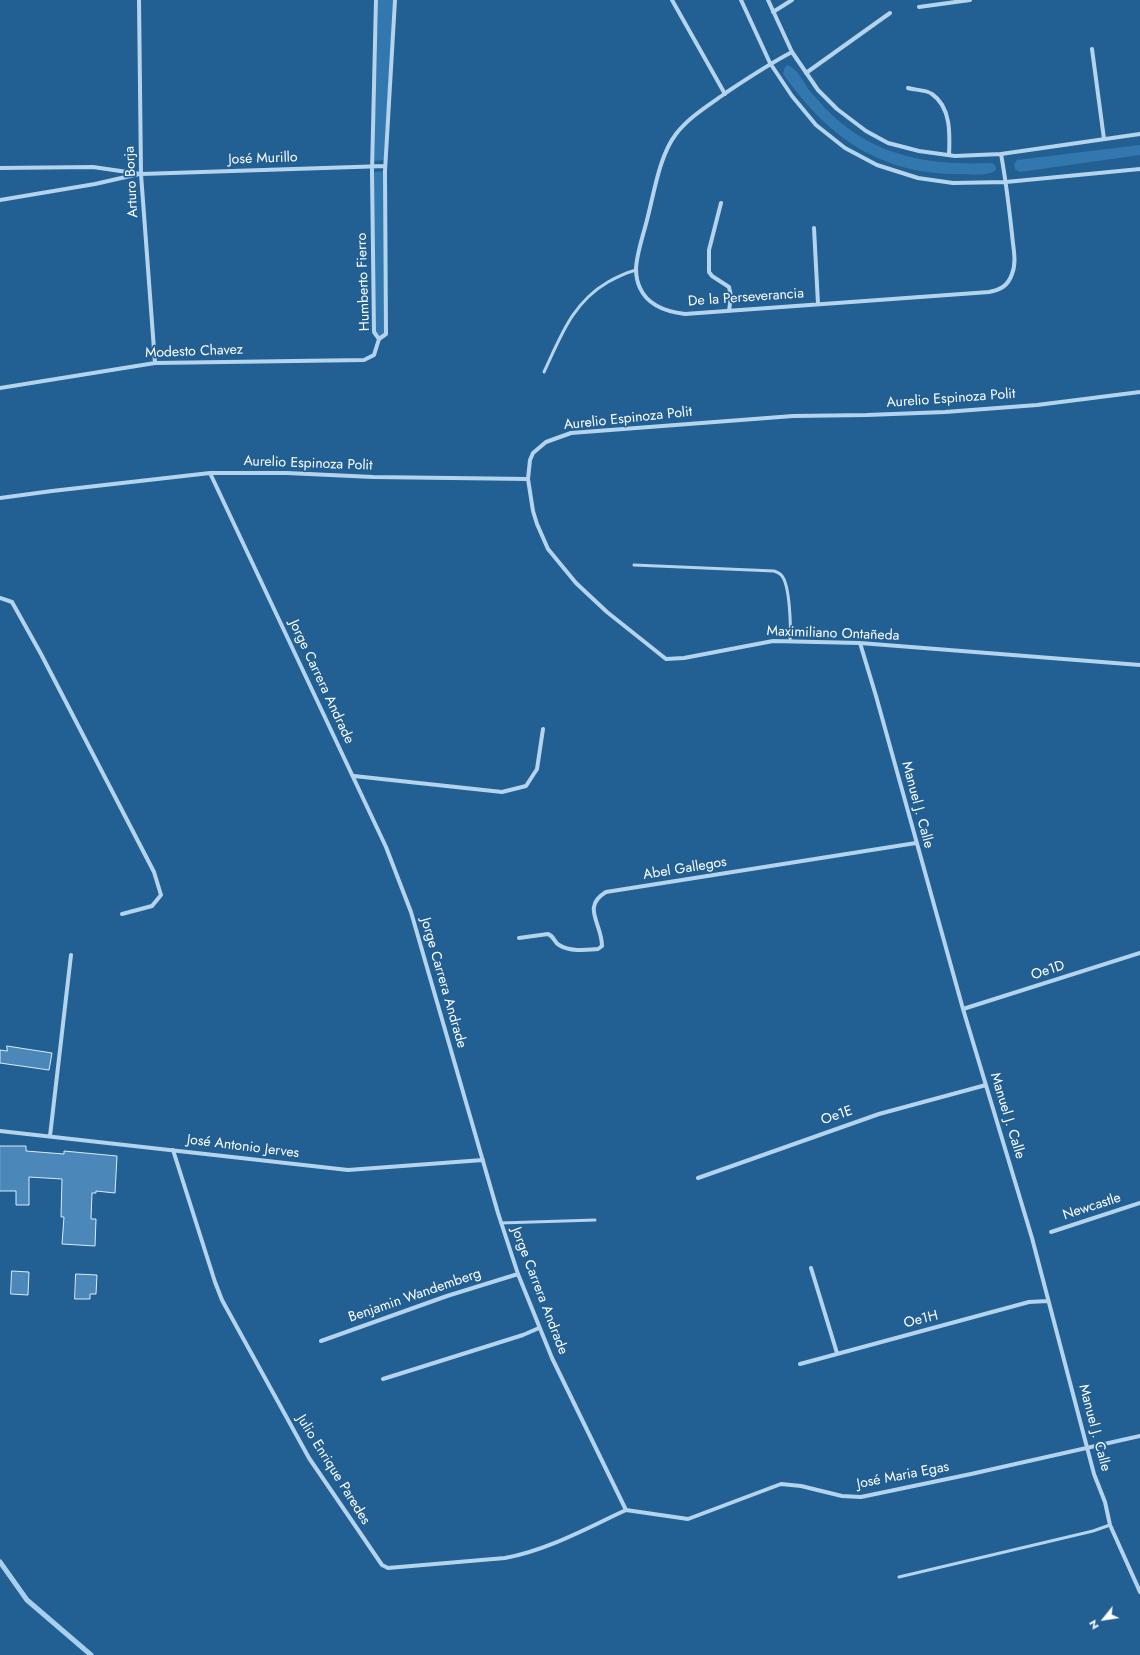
<!DOCTYPE html>
<html>
<head>
<meta charset="utf-8">
<style>
	body { margin:0 }
	#map { position:relative; width:1140px; height:1655px; overflow:hidden; background:#225f93; font-family:Jost,sans-serif }
	canvas { display:block }
	.north { position:absolute; left:1084px; top:1599px; width:40px; height:40px; -webkit-text-stroke:3px #225f93; paint-order:stroke; rotate:240deg; font-size:11px; font-weight:700; line-height:16px; text-align:center; color:#fff }
	.north::after { content:''; display:block; margin:auto; width:14px; height:18px; background:#fff; clip-path:polygon(50% 0,100% 100%,50% 72%,0 100%) }
</style>
</head>
<body>
<div id="map">
<canvas width="1140" height="1655"></canvas>
<div class="north">N</div>
</div>
<script>
const c = document.querySelector('canvas').getContext('2d');
c.lineJoin = 'round';
function paint(path, color) { c.fillStyle = color; c.fill(path, 'evenodd'); }
function stroke(path, color, width, dash) { c.strokeStyle = color; c.lineWidth = width; c.lineCap = dash ? 'butt' : 'round'; c.setLineDash(dash || []); c.stroke(path); }
function drawText(font, color, halo, rows, align = 'center') {
  c.font = font + ' Jost,sans-serif'; c.lineWidth = 3.5; c.setLineDash([]); c.textBaseline = 'middle'; c.strokeStyle = halo; c.fillStyle = color; for (const [text, x, y, turn = 0] of rows) {
    c.save(); c.translate(x, y); c.rotate((+turn || 0) * Math.PI / 180); c.textAlign = isNaN(turn) ? turn : align; if (halo) c.strokeText(text, 0, 0); c.fillText(text, 0, 0); c.restore();
  }
}
const green = new Path2D(`
	M378 0H393L384 160 374 161Z
	M788 65C798 70 803 81 809 90 814 96 820 102 825 108 871 156 928 166 991 163L995 165 996 170C987 177 969 174 957 174 879 174 827 136 783 74L785 67Z
	M1140 145V155L1020 172 1015 169 1014 164 1017 160Z
	M385 171 386 334 379 339 374 332 372 172Z`);
const stream = new Path2D(`
	M0 1562 27 1600 91 1655`);
const building = new Path2D(`
	M7 1046 52 1053 49 1070 0 1063V1050L7 1051Z
	M0 1146H26V1151L64 1154V1151L117 1156 115 1193 96 1191V1193H92L91 1219H96L95 1246 62 1244 64 1217H61L62 1179 29 1177V1205H16V1191H0Z
	M12 1271 29 1272 28 1295 11 1294Z
	M76 1274 97 1275 96 1294H90V1299H75Z`);
const lane = new Path2D(`
	M544 372C561 336 572 303 608 282 617 277 625 273 636 270
	M634 565 774 571C777 572 780 573 782 576 790 586 791 628 790 641
	M501 1223 595 1220
	M899 1577 1093 1531 1110 1525`);
const street = new Path2D(`
	M139 0 141 174 155 363
	M376 0 372 172 374 332 379 339
	M672 0 725 94
	M741 0 770 63 792 96 816 125 845 148 877 165 918 178 953 183 1006 182 1140 169
	M768 0 792 52 818 90 837 109 866 131 888 143 919 151 955 156 1001 154 1140 134
	M919 7 970 0
	M773 12 792 0
	M1092 49 1104 139
	M792 52C769 64 748 78 727 92 709 105 689 117 676 134 659 156 654 194 647 220 643 236 637 252 636 268 636 275 637 282 640 288 648 306 668 312 685 314L989 292C1000 290 1008 286 1012 274 1017 262 1013 247 1012 234 1009 207 1006 181 1001 154
	M806 73 890 13
	M908 88C915 90 927 90 932 94 951 107 950 134 949 155
	M0 168 93 167 141 174 385 166
	M0 200 95 184 139 174
	M721 203 709 250V272L712 276 729 287 731 296 729 311
	M814 228 818 304
	M379 339 386 334 385 171 395 0
	M0 388 155 363 364 360 374 355 379 339
	M1140 392 1037 405 945 412 867 415 793 416 571 433 546 442 533 453 530 460 528 479 533 511 537 524 548 549 576 583 607 612 666 659 684 658 773 641 860 643 1140 665
	M210 473 386 847 411 912 498 1213 518 1274 552 1358 626 1510
	M0 498 52 491 210 473H287L373 477 528 479
	M0 598 12 602 41 654 154 872 161 895 152 906 122 914
	M860 643 876 696 963 1009 1032 1238 1094 1474 1105 1502 1110 1525 1140 1592
	M354 776 502 792 526 786 537 769 543 729
	M519 938 548 934C554 936 554 942 559 945 570 952 586 950 598 949L602 946C602 923 581 907 606 892L916 843
	M963 1009 1140 953
	M0 1131 348 1170 483 1160
	M50 1136 71 955
	M173 1150 215 1282 222 1300 309 1458 382 1565 388 1568 505 1558C548 1550 587 1528 626 1510
	M698 1178 879 1114 986 1085
	M1051 1232 1140 1203
	M811 1268 837 1353
	M321 1341 447 1296 518 1274
	M800 1364 1029 1302 1048 1301
	M383 1379 523 1335 539 1328
	M626 1510 688 1519 781 1484 801 1486 842 1496 861 1497 971 1474 1140 1436`);
const streetNames = [
	["José Murillo",263,159,-2],
	["Arturo Borja",132,182,-93],
	["Humberto Fierro",364,282,-92],
	["De la Perseverancia",746,298,-4],
	["Modesto Chavez",194,352,-2],
	["Aurelio Espinoza Polit",951,399,-4],
	["Aurelio Espinoza Polit",628,419,-6],
	["Aurelio Espinoza Polit",308,464,2],
	["Maximiliano Ontañeda",833,634,2],
	["Jorge Carrera Andrade",321,682,65],
	["Manuel J. Calle",917,805,75],
	["Abel Gallegos",685,869,-9],
	["Oe1D",1048,971,-18],
	["Jorge Carrera Andrade",443,983,74],
	["Oe1E",837,1116,-19],
	["Manuel J. Calle",1007,1116,73],
	["José Antonio Jerves",243,1147,7],
	["Newcastle",1092,1207,-18],
	["Jorge Carrera Andrade",539,1291,69],
	["Benjamin Wandemberg",415,1296,-19],
	["Oe1H",921,1320,-14],
	["Manuel J. Calle",1094,1428,75],
	["Julio Enrique Paredes",333,1470,58],
	["José Maria Egas",903,1476,-11]
];
paint(green, '#3278ae');
stroke(stream, '#a8d0ee', 5);
paint(building, '#4b88b9');
stroke(building, '#daecfa', 1);
stroke(lane, '#b4d4ed', 3);
stroke(street, '#b4d4ed', 4);
drawText('14px', '#fff', '#225f93', streetNames);
</script>
</body>
</html>
